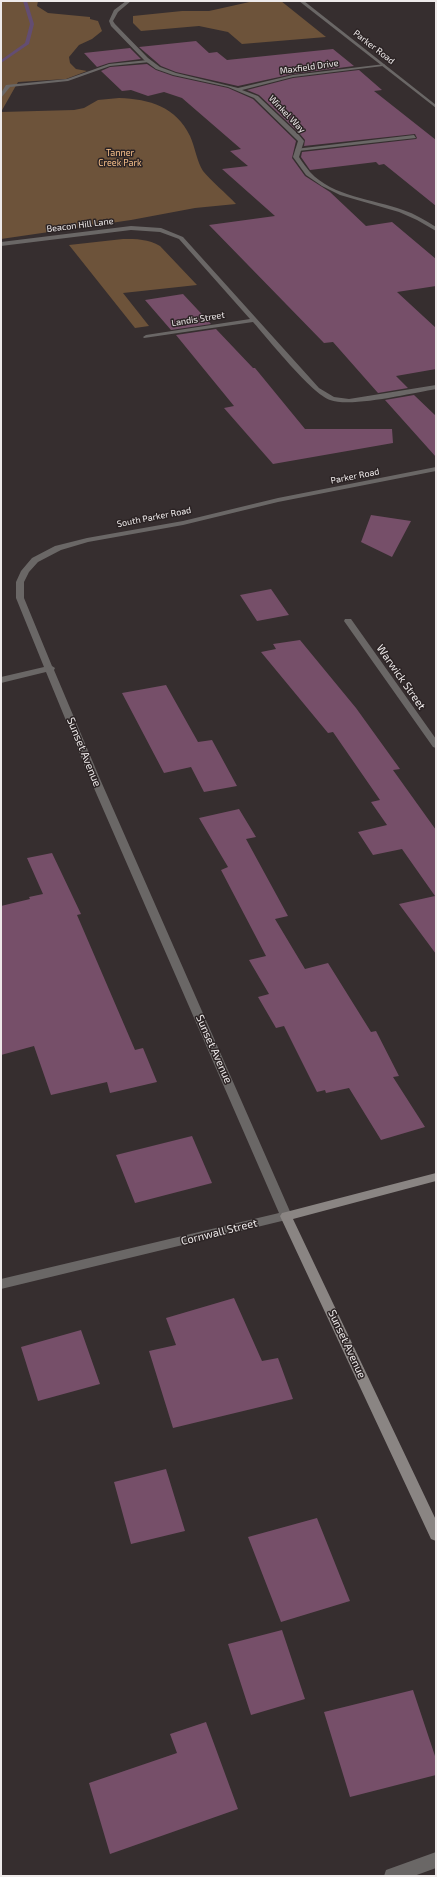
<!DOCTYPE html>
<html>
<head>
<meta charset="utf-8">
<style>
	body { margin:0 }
	#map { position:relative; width:437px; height:1877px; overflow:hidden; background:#362e2f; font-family:"Exo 2",sans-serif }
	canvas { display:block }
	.frame { position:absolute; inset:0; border:2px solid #eeeaea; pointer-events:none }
</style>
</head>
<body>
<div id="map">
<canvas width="437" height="1877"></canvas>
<div class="frame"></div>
</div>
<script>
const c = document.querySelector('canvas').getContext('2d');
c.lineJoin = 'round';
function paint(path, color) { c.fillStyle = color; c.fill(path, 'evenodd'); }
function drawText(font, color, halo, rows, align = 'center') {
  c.font = font + ' "Exo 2",sans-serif'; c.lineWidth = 3; c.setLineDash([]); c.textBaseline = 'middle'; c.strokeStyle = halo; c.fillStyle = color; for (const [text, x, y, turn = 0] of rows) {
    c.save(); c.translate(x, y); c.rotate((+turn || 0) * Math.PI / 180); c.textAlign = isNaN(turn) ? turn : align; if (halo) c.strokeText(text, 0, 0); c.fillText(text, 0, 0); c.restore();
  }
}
const green = new Path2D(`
	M1 1H38L37 6 48 13 90 17V19L98 21 102 31 92 39 79 45 69 57 70 63 76 69 87 71 66 79 18 82 1 112Z
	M254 1H281L326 37 242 44 228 32 199 26 141 31 133 23V16L182 11H209Z
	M119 98C150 99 176 107 190 136 195 147 197 162 203 171 210 180 227 194 236 204L195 208 131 220 1 239V112L74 110 84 108 98 100Z
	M123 239C136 239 149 239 160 246L197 285 123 293 149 326 135 328 69 245Z`);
const stream = new Path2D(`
	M23 1H27L34 24 29 44 1 63V60L25 43 30 24Z`);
const building = new Path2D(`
	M196 41 209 53 217 52 227 60 333 49 354 66 293 74 238 86 176 72 161 66 139 47Z
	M130 48 141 59 109 63 97 67 84 53Z
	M147 64 156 70 173 76 228 88 253 99 296 141 292 158 305 176 330 192 366 226 392 222 436 259V286L397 292 436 328V369L396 376 408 388 378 393 333 342 324 343 209 225 275 216 222 169 248 166 230 151 241 149 182 98 164 92 148 96 131 90 122 91 101 71 110 67Z
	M359 70 382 90 374 91 436 140V206L384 164 379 165 376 162 310 170 301 157 302 152 416 139 417 138 415 134 304 146 305 140 300 134 259 95 247 90 293 78Z
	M183 294 211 324 171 330 145 300Z
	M216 329 253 368H255L305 429H392L393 443 273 464 224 408 234 406 176 335Z
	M414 395 436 416V457L385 400Z
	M371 515 411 521 392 557 361 542Z
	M271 589 289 615 257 621 240 595Z
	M300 640 356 708 400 769 393 770 436 830V954L399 904 435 896 402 849 373 855 358 832 387 825 371 802 380 800 333 732 328 733 261 652 276 649 273 644Z
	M166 685 198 742 212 740 237 786 204 792 191 767 164 773 122 693Z
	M239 809 256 837 246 839 288 916 275 919 305 969 328 963 371 1032 376 1031 399 1076 393 1077 425 1127 381 1140 349 1088 326 1093 325 1090 317 1092 284 1026 276 1028 258 997 269 994 249 960 266 956 221 870 228 867 199 818Z
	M52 853 81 914 77 915 135 1050 143 1048 157 1082 110 1093 107 1082 51 1095 34 1046 1 1055V906L30 899 29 897 43 894 27 858Z
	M192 1136 212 1183 135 1203 116 1155Z
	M234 1298 262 1361 278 1358 293 1399 173 1428 149 1351 176 1345 166 1318Z
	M81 1330 100 1384 38 1401 21 1347Z
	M166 1469 185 1531 131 1544 114 1482Z
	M317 1518 350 1601 281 1622 248 1537Z
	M282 1630 305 1699 251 1715 228 1644Z
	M413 1690 436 1759V1775L350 1797 324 1712Z
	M206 1722 238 1809 110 1854 89 1783 177 1753 170 1734Z`);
const service = new Path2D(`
	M148 60 150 62 110 66 68 81 10 87 1 98V93L6 85 67 79 109 64Z
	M414 135 416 138 298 151 295 149Z`);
const minor = new Path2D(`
	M126 1H131L118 12 113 21 115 24 148 58 160 67 176 73 238 88 293 75 385 64 383 66 293 77 242 90 258 96 299 135 304 141 299 157C302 162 306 167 310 172 333 197 373 199 403 210 415 214 425 220 436 227V231L417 220 399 212 340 195 322 186 306 175 293 157 298 141 254 98 228 87 173 75 156 69 144 60 111 26 109 21 114 10Z
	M131 226 161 228 183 237 319 388 334 397 349 399 436 385V389C412 393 351 408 330 400 312 394 268 339 253 322L144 338 143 337 146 335 250 319 179 239 160 232 131 230 1 246V242Z
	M436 467V471L278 502 183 525 88 542 61 550 38 562 29 572 24 582V598L52 666 55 668 54 670 100 779 292 1216 290 1219 286 1220 1 1289V1279L279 1213 90 779 46 672 1 683V677L44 667 16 598V582L21 571 32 558 55 546 87 538 183 521 278 498Z
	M345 619H351L436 739V748L433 747 344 621Z
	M436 1852V1868L414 1876H384L386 1870Z`);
const tertiary = new Path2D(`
	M299 1H304L436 105V108Z`);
const secondary = new Path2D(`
	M436 1173V1181L293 1219 436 1520V1541L431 1539 280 1216 282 1213 286 1212Z`);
const farStreetnames = [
	["Parker Road",374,47,38],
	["Maxfield Drive",309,67,-8],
	["Winkel Way",287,114,46],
	["Beacon Hill Lane",80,225,-7],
	["Landis Street",198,319,-9],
	["Parker Road",355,476,-11],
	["South Parker Road",154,517,-11]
];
const farParknames = [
	["Tanner",120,153],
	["Creek Park",120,163]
];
const streetNames = [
	["Warwick Street",401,677,55],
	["Sunset Avenue",84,752,68],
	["Sunset Avenue",214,1049,66],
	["Cornwall Street",219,1232,-14],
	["Sunset Avenue",347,1344,65]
];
paint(green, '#6d533a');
paint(stream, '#634d72');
paint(building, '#764f69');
paint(service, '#6a6766');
paint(minor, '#6a6766');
paint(tertiary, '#6a6766');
paint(secondary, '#8a8583');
drawText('9px', '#eeeaea', '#2c2425', farStreetnames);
drawText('9px', '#fbc38c', '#2c2425', farParknames);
drawText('11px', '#eeeaea', '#2c2425', streetNames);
</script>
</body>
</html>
